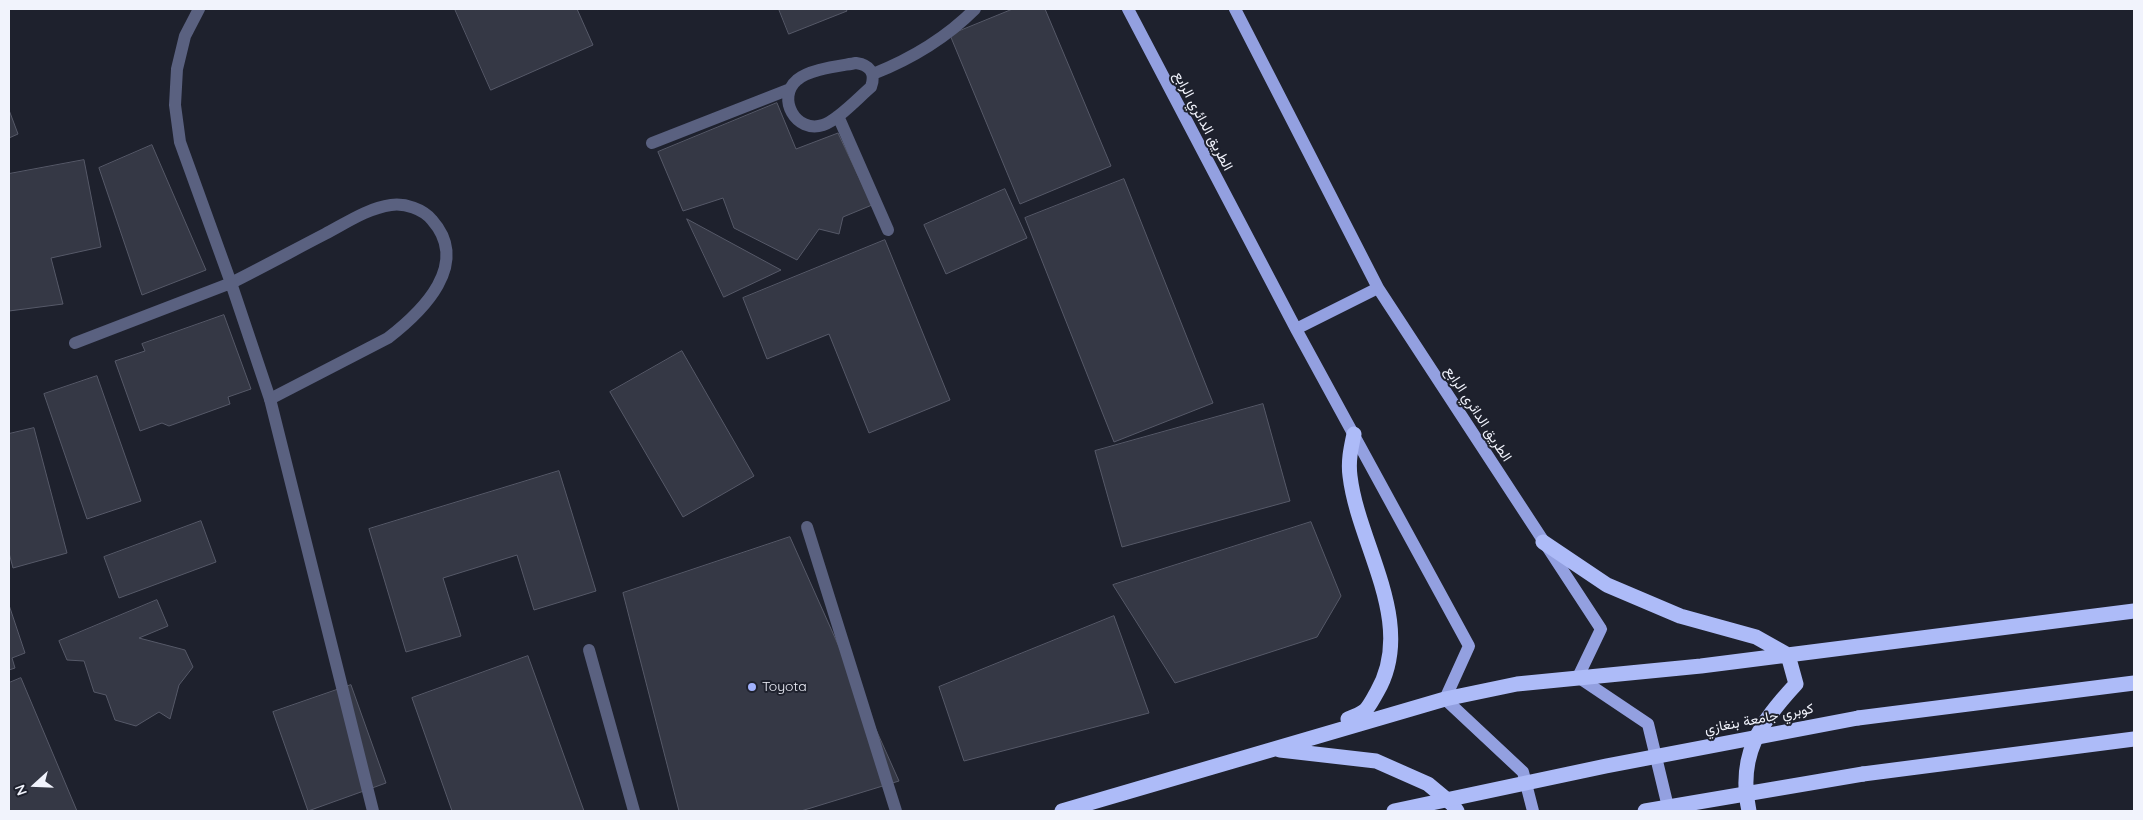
<!DOCTYPE html>
<html>
<head>
<meta charset="utf-8">
<style>
	body { margin:0 }
	#map { position:relative; width:2143px; height:820px; overflow:hidden; background:#1e212d; font-family:Quicksand,sans-serif }
	canvas { display:block }
	.frame { position:absolute; inset:0; border:10px solid #f1f3fc; pointer-events:none }
	.north { position:absolute; left:10px; top:760px; width:50px; height:50px; -webkit-text-stroke:4px #1e212d; paint-order:stroke; rotate:250deg; font-size:14px; font-weight:700; line-height:20px; text-align:center; color:#f1f3fc }
	.north::after { content:''; display:block; margin:auto; width:18px; height:22px; background:#f1f3fc; clip-path:polygon(50% 0,100% 100%,50% 72%,0 100%) }
</style>
</head>
<body>
<div id="map">
<canvas width="2143" height="820"></canvas>
<div class="frame"></div>
<div class="north">N</div>
</div>
<script>
const c = document.querySelector('canvas').getContext('2d');
c.lineJoin = 'round';
function paint(path, color) { c.fillStyle = color; c.fill(path, 'evenodd'); }
function stroke(path, color, width, dash) { c.strokeStyle = color; c.lineWidth = width; c.lineCap = dash ? 'butt' : 'round'; c.setLineDash(dash || []); c.stroke(path); }
function drawText(font, color, halo, rows, align = 'center') {
  c.font = font + ' Quicksand,Vazirmatn,sans-serif'; c.lineWidth = 4; c.setLineDash([]); c.textBaseline = 'middle'; c.strokeStyle = halo; c.fillStyle = color; for (const [text, x, y, turn = 0] of rows) {
    c.save(); c.translate(x, y); c.rotate((+turn || 0) * Math.PI / 180); c.textAlign = isNaN(turn) ? turn : align; if (halo) c.strokeText(text, 0, 0); c.fillText(text, 0, 0); c.restore();
  }
}
const building = new Path2D(`
	M455 9H577L593 45 491 90Z
	M779 9H846L847 11 789 34Z
	M1013 9H1045L1111 166 1020 204 950 35Z
	M777 103 796 149 838 133 872 205 843 217 839 234 819 229 797 260 734 228 723 198 683 211 658 152Z
	M9 110 18 134 9 138Z
	M152 145 206 270 142 295 99 168Z
	M84 160 101 247 51 258 63 304 9 311V174Z
	M1124 179 1213 403 1114 442 1025 218Z
	M1005 189 1027 238 946 274 924 225Z
	M687 219 781 270 724 297Z
	M885 240 950 400 869 433 829 334 767 359 743 298Z
	M224 315 251 389 228 397 230 404 169 426 162 423 140 431 115 361 145 351 142 344Z
	M682 351 754 476 683 517 610 392Z
	M97 376 141 501 87 519 44 394Z
	M1263 404 1290 501 1122 547 1095 451Z
	M34 428 67 553 13 568 9 553V434Z
	M559 471 596 591 534 610 517 555 443 578 461 636 406 652 369 529Z
	M201 521 216 562 119 598 104 557Z
	M1311 522 1341 596 1317 637 1175 683 1113 585Z
	M790 537 899 781 801 811H679L623 593Z
	M157 600 168 626 139 638 185 650 193 667 179 685 170 719 159 712 136 726 115 720 106 695 94 692 84 661 67 660 59 641Z
	M9 605 25 653 12 658 15 668 9 670Z
	M1114 616 1149 713 964 761 939 687Z
	M528 656 584 811H452L412 698Z
	M21 678 77 811H9V683Z
	M351 685 386 783 308 811 273 712Z`);
const lane = new Path2D(`
	M231 283C263 267 294 250 325 234 346 223 368 208 391 205 405 203 423 209 432 220 471 264 423 311 388 338L270 399
	M589 650 634 811`);
const street = new Path2D(`
	M199 9 185 36 177 69 175 105 180 142 231 283 270 399 373 811
	M856 63C870 65 876 73 871 87 858 98 838 120 823 125 796 134 776 98 797 80 809 69 840 66 856 63Z
	M873 74C911 59 946 38 975 9
	M838 116 888 230
	M652 143 790 89
	M75 343 231 283
	M807 527 896 811`);
const primary = new Path2D(`
	M1128 9 1296 329 1469 646 1445 699 1523 772 1533 811
	M1235 9 1378 288 1601 629 1578 677 1648 724 1669 811
	M1296 329 1378 288`);
const highway = new Path2D(`
	M1543 542 1607 585 1680 616 1756 637 1788 655 1796 684C1760 723 1737 755 1749 811
	M1858 718 2134 683
	M1348 719C1368 711 1366 711 1377 692 1417 623 1358 545 1350 476 1348 461 1351 448 1354 434
	M1280 750 1376 761 1428 784 1452 804 1457 811
	M1863 774 2134 739
	M1062 811 1445 699 1517 684 1701 666 2134 611`);
const highwayBridge = new Path2D(`
	M1394 811 1606 766 1858 718
	M1645 811 1863 774`);
const markers = [
	[752,687,5,"#a2b2fd"]
];
const streetNames = [
	["الطريق الدائري الرابع",1203,121,62],
	["الطريق الدائري الرابع",1478,414,57],
	["كوبري جامعة بنغازي",1759,719,-11]
];
const poiNames = [
	["Toyota",762,687]
];
paint(building, '#353845');
stroke(building, '#565968', 1);
stroke(lane, '#5a6180', 12);
stroke(street, '#5a6180', 12);
stroke(primary, '#93a0e0', 12);
stroke(highway, '#adbbf8', 15);
stroke(highwayBridge, '#adbbf8', 15);
for (const [x, y, r, color] of markers) { const dot = new Path2D(); dot.arc(x, y, r, 0, 2 * Math.PI); c.fillStyle = color; c.fill(dot); stroke(dot, '#1e212d', 2); }
drawText('14px', '#f1f3fc', '#1e212d', streetNames);
drawText('14px', '#f1f3fc', '#1e212d', poiNames, 'left');
</script>
</body>
</html>
